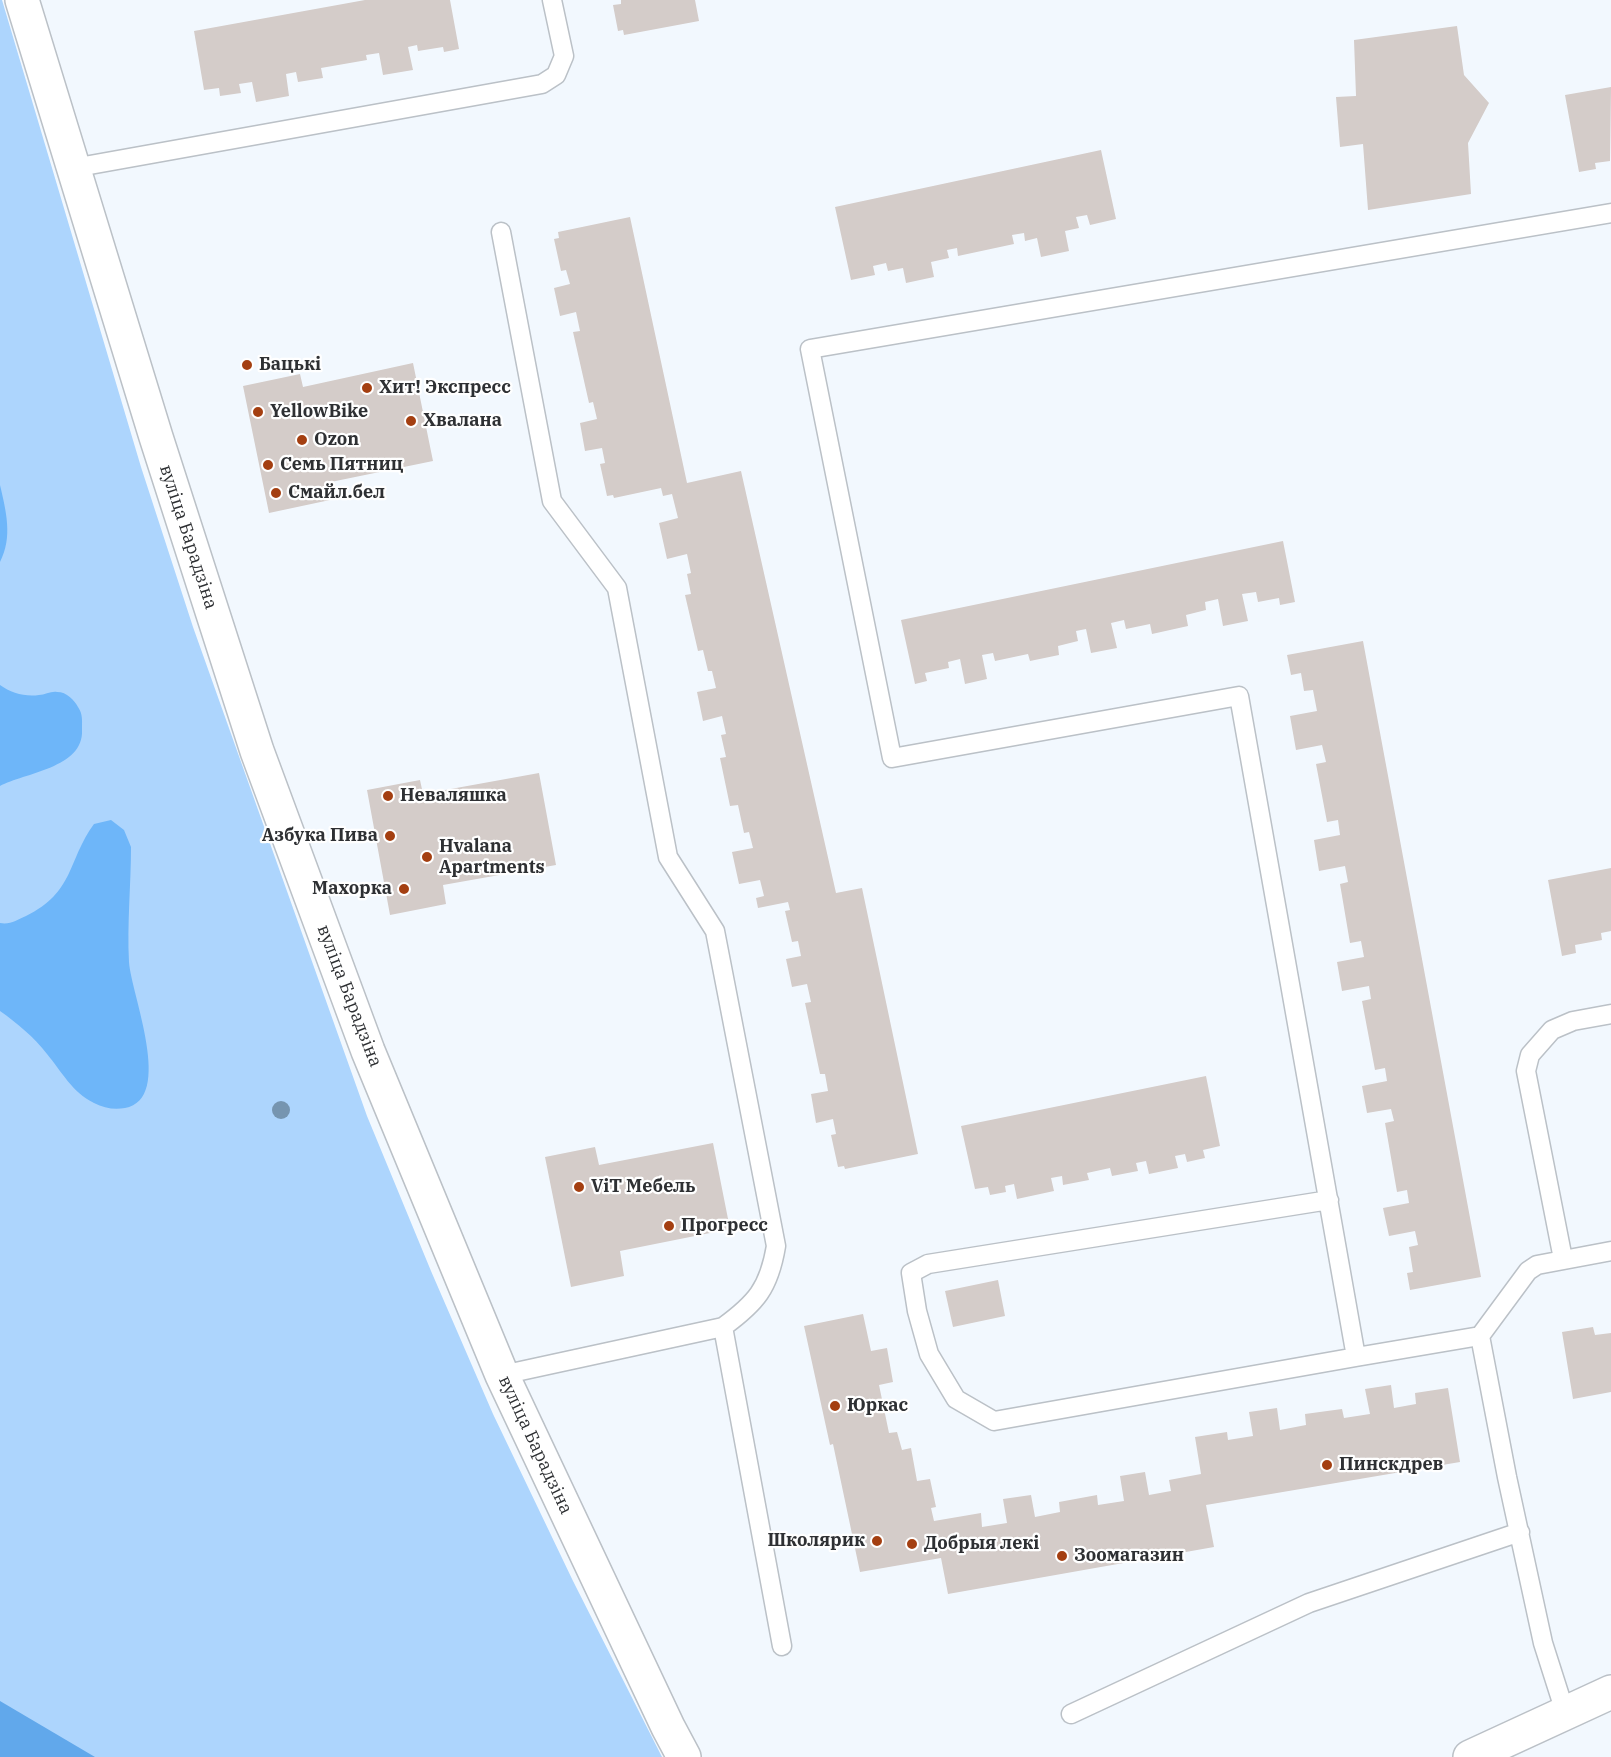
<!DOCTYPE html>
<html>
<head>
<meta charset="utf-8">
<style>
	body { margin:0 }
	canvas { display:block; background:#f2f8fe }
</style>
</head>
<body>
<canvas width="1611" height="1757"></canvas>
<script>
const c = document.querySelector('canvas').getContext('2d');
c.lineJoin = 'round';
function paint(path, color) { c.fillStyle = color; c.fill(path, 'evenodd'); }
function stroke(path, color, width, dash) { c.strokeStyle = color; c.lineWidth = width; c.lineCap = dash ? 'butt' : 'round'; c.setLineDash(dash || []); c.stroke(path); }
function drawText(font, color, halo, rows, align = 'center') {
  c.font = font + ' "IBM Plex Serif",serif'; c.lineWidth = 4.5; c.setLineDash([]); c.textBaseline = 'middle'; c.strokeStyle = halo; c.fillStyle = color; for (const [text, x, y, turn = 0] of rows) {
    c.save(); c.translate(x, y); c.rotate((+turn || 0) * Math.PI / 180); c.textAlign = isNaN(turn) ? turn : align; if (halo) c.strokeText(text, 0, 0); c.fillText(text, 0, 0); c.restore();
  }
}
const green = new Path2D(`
	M0 0H2L141 467 193 627 367 1116 431 1271 493 1414 573 1581 662 1757H0Z`);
const forest = new Path2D(`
	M0 485C6 511 13 537 0 562Z
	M0 685C11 693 25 697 39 695 45 695 51 691 57 692 67 692 74 700 78 707 83 714 82 721 82 730 84 768 24 773 0 786Z
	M111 820 124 830 131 847C131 885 127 923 129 962 131 994 175 1099 125 1108 114 1110 104 1108 94 1103 72 1092 62 1072 47 1054 34 1037 17 1023 0 1011V923C10 925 17 920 26 916 75 892 67 861 94 824Z`);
const water = new Path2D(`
	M0 1701 95 1757H0Z`);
const building = new Path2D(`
	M365 0H450L459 49 444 52 443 47 418 51 417 45 408 47 413 70 383 75 379 53 366 55 367 60 321 68 323 78 298 82 296 72 286 74 289 96 256 102 252 82 239 84 241 93 220 96 219 88 204 90 194 31Z
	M621 0H695L699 21 624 35 623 30 618 31 613 5 621 4Z
	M1457 26 1464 75 1489 103 1468 143 1471 194 1368 210 1363 144 1340 147 1336 97 1356 96 1354 40Z
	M1611 87 1610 161 1595 163 1596 169 1579 172 1565 95Z
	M1101 150 1116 219 1090 225 1087 215 1076 217 1079 228 1065 231 1069 251 1041 257 1037 238 1025 241 1024 233 1012 235 1014 244 958 256 957 248 947 250 949 258 931 262 934 277 906 283 903 268 888 271 886 263 873 266 875 275 851 280 835 207Z
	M630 217 687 483 741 471 836 893 862 888 918 1154 845 1169 844 1166 838 1167 831 1135 836 1134 833 1119 816 1123 811 1094 828 1091 825 1074H820L805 1003 811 1002 807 984 792 987 786 959 801 956 798 941 792 942 785 911 790 910 788 902 758 908 756 898 764 896 760 880 739 884 732 852 753 848 749 832 744 833 738 805 730 806 720 758 726 757 721 735 726 734 722 716 703 721 697 692 716 688 712 671H708L703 650 698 651 685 595 691 594 687 574 691 573 687 554 667 559 659 523 678 518 672 494 663 496 661 488 614 498 613 495 607 496 600 464 605 463 602 448 585 451 580 423 597 419 593 402 589 403 573 332 580 331 576 312 560 316 554 288 570 284 566 270 561 271 554 239 559 238 558 232Z
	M413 363 433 461 326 483 330 500 269 513 243 386 300 374 303 387Z
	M1283 541 1295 602 1280 605 1279 598 1258 602 1256 592 1242 594 1248 621 1223 626 1218 599 1205 602 1206 610 1186 615 1188 626 1152 634 1150 624 1126 629 1124 620 1111 623 1117 648 1091 653 1086 629 1076 631 1078 641 1058 646 1059 655 1030 661 1028 654 995 661 993 653 982 655 987 679 965 684 960 659 948 662 949 668 925 673 927 681 915 684 901 620Z
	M1363 641 1481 1277 1410 1290 1407 1273 1413 1272 1409 1247 1418 1245 1415 1231 1389 1236 1383 1208 1409 1203 1407 1190 1397 1192 1385 1123 1394 1121 1391 1109 1367 1113 1362 1086 1387 1081 1385 1068 1375 1070 1362 1001 1371 999 1369 986 1342 991 1337 962 1364 957 1361 941 1350 943 1340 884 1348 882 1345 866 1319 871 1314 840 1340 835 1338 820 1327 822 1316 764 1326 762 1322 745 1296 750 1290 716 1317 711 1313 690 1304 691 1301 673 1291 675 1287 655Z
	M539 773 556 865 443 885 446 904 390 915 367 790 420 780 423 794Z
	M1611 868V931L1601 933 1602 940 1575 945 1576 953 1562 956 1548 880Z
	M1206 1076 1220 1146 1203 1150 1205 1158 1187 1162 1185 1154 1175 1156 1178 1168 1149 1174 1146 1161 1136 1163 1138 1171 1112 1176 1110 1168 1087 1173 1089 1180 1063 1185 1062 1176 1051 1178 1054 1191 1017 1199 1014 1184 1005 1186 1006 1192 990 1195 988 1187 975 1189 961 1126Z
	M713 1143 730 1229 620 1251 624 1276 571 1287 545 1157 595 1147 599 1165Z
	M998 1280 1005 1316 953 1327 945 1291Z
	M863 1314 871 1351 887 1348 893 1382 879 1385 889 1433 897 1432 902 1450 911 1448 917 1481 930 1479 936 1507 931 1508 934 1521 981 1513 982 1527 1007 1523 1003 1499 1031 1495 1035 1517 1060 1512 1059 1502 1097 1495 1098 1505 1124 1501 1120 1476 1145 1472 1149 1495 1171 1491 1169 1480 1201 1474 1195 1437 1227 1432 1228 1440 1253 1436 1249 1412 1277 1408 1280 1430 1306 1425 1305 1414 1342 1409 1344 1418 1370 1414 1365 1389 1391 1385 1394 1408 1416 1404 1415 1393 1448 1388 1460 1462 1206 1505 1214 1547 948 1594 941 1558 860 1572 833 1444 830 1445 804 1326Z
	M1593 1327 1595 1335 1611 1333V1392L1573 1399 1562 1332Z`);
const service = new Path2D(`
	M73 168 542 84 556 75 564 56 552 0
	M1611 213 810 349 892 758 1239 696 1356 1357 1480 1336 1528 1271 1537 1265 1611 1251
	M501 232 552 501 617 588 668 857 715 931 776 1246C769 1288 756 1303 723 1327
	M1329 1200 928 1264 911 1273 917 1311 929 1354 956 1399 994 1421 1356 1357
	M1563 1259 1526 1071 1530 1055 1552 1030 1573 1021 1611 1014
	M1480 1336 1507 1477 1543 1643 1565 1712
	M502 1375 723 1327 782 1646
	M1071 1714 1309 1603 1520 1532`);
const tertiary = new Path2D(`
	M22 0 156 437 257 751 368 1051 502 1375 668 1727 684 1757`);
const secondary = new Path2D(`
	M1470 1757 1611 1692`);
const trees = [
	[281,1110]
];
const markers = [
	[247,365,6,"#a43f11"],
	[367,388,6,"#a43f11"],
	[258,412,6,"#a43f11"],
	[411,421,6,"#a43f11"],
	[302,440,6,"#a43f11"],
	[268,465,6,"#a43f11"],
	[276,493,6,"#a43f11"],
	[388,796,6,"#a43f11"],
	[390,836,6,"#a43f11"],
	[427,857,6,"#a43f11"],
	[404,889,6,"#a43f11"],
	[579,1187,6,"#a43f11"],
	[669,1226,6,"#a43f11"],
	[835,1406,6,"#a43f11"],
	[1327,1465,6,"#a43f11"],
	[877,1541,6,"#a43f11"],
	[912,1544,6,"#a43f11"],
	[1062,1556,6,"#a43f11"]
];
const poiNames = [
	["Бацькі",259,365],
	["Хит! Экспресс",379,388],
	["YellowBike",270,412],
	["Хвалана",423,421],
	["Ozon",314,440],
	["Семь Пятниц",280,465],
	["Смайл.бел",288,493],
	["Неваляшка",400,796],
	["Азбука Пива",378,836,"right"],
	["Hvalana",439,847],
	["Apartments",439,868],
	["Махорка",392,889,"right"],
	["ViT Мебель",591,1187],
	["Прогресс",681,1226],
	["Юркас",847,1406],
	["Пинскдрев",1339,1465],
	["Школярик",865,1541,"right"],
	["Добрыя лекі",924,1544],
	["Зоомагазин",1074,1556]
];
const streetNames = [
	["вуліца Барадзіна",188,537,72],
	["вуліца Барадзіна",349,996,69],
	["вуліца Барадзіна",535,1445,65]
];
paint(green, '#add5fd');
paint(forest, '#6eb6f9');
paint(water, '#61a8eb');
paint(building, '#d4ccc9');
stroke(service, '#bbc1c7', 21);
stroke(tertiary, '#bbc1c7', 36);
stroke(secondary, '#bbc1c7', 36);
stroke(service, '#fff', 18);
stroke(tertiary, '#fff', 33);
stroke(secondary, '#fff', 33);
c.fillStyle = '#7695b0';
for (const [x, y] of trees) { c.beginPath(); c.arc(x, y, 9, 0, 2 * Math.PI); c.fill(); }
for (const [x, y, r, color] of markers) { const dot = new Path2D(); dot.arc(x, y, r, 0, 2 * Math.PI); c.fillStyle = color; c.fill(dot); stroke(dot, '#fff', 2); }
drawText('bold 18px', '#2e3033', '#fff', poiNames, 'left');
drawText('18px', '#2e3033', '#fff', streetNames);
</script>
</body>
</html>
